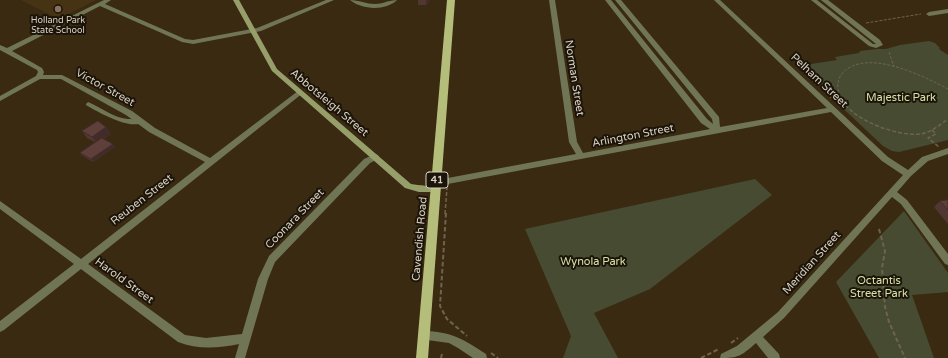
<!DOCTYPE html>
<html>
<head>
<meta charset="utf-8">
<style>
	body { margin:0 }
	canvas { display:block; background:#392a11 }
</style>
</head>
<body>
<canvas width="948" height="358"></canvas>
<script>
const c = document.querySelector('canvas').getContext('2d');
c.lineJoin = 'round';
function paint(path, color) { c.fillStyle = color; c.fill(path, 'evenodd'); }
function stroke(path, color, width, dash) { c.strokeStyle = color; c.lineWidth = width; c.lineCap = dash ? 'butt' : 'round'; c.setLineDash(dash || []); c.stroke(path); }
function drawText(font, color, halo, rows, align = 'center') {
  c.font = font + ' "Varela Round",sans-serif'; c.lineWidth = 4; c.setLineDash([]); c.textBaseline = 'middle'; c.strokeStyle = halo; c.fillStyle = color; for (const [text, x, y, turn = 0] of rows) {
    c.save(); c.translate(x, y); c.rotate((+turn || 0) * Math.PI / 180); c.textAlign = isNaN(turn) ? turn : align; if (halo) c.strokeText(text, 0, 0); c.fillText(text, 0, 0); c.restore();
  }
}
const built = new Path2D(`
	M21 0H96L59 19Z`);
const green = new Path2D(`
	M929 41 935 43 940 48 939 49 948 55V140L899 152 892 151 883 146 798 66 837 60 835 57 859 53 860 51 877 49H886L900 45Z
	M755 179 772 195 650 289 594 313 618 358H563L571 336 525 229Z
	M904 211 948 273V292L912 295 934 358H879L836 282Z`);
const pathFar2 = new Path2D(`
	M866 23 921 14
	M889 52 894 67
	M840 96C836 86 837 76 847 69 873 51 923 76 948 89`);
const pathFar1 = new Path2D(`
	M839 95C848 119 897 137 921 134 931 132 940 125 948 119
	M830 97 840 98
	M932 130 936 134 928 138 939 147
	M445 214 447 188`);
const path = new Path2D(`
	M446 213 440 306 447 319 467 336
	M879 229 885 251 882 268 885 307 889 322 905 358
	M731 343 738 338
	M491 353 498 358
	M441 358 442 354
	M701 358 719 349`);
const lane = new Path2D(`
	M88 102C100 107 110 115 122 118 129 120 138 118 143 122 131 131 98 112 86 105V104Z`);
const street = new Path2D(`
	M104 0H111L105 4 185 39 193 40 257 28 326 0H334L261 31 193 44 182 42 100 6 12 51 42 68 44 72 43 75H62L68 78 132 111 155 128 210 158 298 91H300L303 93 88 264 185 335 206 338 242 334 258 279 269 256 364 159 375 154 378 155 379 157 378 159 370 163 275 262 268 279 245 358H235L239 344C219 348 198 350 178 342L81 269 4 330 0 332V321L74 264 0 209V201L81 259 205 162 149 132 126 115 61 79H40L0 101V96L36 76 38 72 37 70 0 50V45L7 48Z
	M350 0C359 0 366 4 375 4 383 4 389 0 397 0 386 11 362 10 350 0Z
	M549 0H555L577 142 583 153 710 129 701 123 605 0H611L707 119 713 124 712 119 615 0H621L719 117 720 127 827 108 714 0H720L888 157 908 170 922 157 948 148V154L928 161 911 176 897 192 907 200 948 254V265L945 264 901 204 892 197 784 318 763 337 779 354 780 358H768L756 343C741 356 739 358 720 358L721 354 737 346 778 312 903 175 882 161 831 112 437 186 434 185 433 183 434 181 437 180 576 154 569 142Z
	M811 0H817L873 44H876L821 0H828L880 40 883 45 876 48 869 46Z
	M948 9V13L929 16 926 14 929 12Z
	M424 331C450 331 465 340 486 354L487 358H473L458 348 449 343 420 339 419 336 420 333Z`);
const secondary = new Path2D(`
	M233 0H239L277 69 411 184C420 186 430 185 439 188L440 190 439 192H419L405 188 272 71Z`);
const primary = new Path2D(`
	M447 0H455L428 358H416Z`);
const wall = new Path2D(`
	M418 0H429L428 3 426 5H418Z
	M106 127 111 134 104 139 115 147 93 162 83 156 80 153 95 142 87 138 82 131Z
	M948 200V224L934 207 940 201Z`);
const shadedWall = new Path2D(`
	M426 0H429L428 3 426 5Z
	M106 127 111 134 97 143 92 137Z
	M113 144 115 147 93 162 91 159Z`);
const building = new Path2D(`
	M98 121 106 127 92 137 82 131Z
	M102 138 113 144 91 159 80 153Z
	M948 200V210L940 201Z`);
const markers = [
	[58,9,4,"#8d6e63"]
];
const farPoinames = [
	["Holland Park",58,21],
	["State School",58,31]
];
const shields = [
	[437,180,22]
];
const shieldNames = [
	["41",437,180]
];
const streetNames = [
	["Norman Street",574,78,81],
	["Pelham Street",819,81,43],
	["Victor Street",105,88,29],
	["Abbotsleigh Street",329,103,40],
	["Arlington Street",633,136,-11],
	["Reuben Street",142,200,-38],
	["Coonara Street",295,219,-46],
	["Cavendish Road",420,239,-85],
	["Meridian Street",812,263,-48],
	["Harold Street",124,281,36]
];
const parkNames = [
	["Majestic Park",901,98],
	["Wynola Park",593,262],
	["Octantis",879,281],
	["Street Park",879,294]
];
paint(built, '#463313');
paint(green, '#464b32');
stroke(pathFar2, '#70634d', 1, [3, 1.5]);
stroke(pathFar1, '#70634d', 1.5, [4, 2]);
stroke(path, '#70634d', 2, [4.5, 2.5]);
paint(lane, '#707555');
paint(street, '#707555');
paint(secondary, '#969e6a');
paint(primary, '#b4bd79');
paint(wall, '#513632');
paint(shadedWall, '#422c29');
paint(building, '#5e3f3a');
stroke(building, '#422c29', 1);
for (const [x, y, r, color] of markers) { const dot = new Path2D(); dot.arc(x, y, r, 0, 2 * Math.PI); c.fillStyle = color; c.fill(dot); stroke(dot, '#1b1409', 1.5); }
drawText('9px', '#dad0c2', '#1b1409', farPoinames);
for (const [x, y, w] of shields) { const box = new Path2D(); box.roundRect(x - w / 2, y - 8, w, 16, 3); c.fillStyle = '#1b1409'; c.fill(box); stroke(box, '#dad0c2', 1); }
drawText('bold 10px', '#dad0c2', null, shieldNames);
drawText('11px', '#dad0c2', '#1b1409', streetNames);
drawText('11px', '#d7e1a7', '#1b1409', parkNames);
</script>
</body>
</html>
